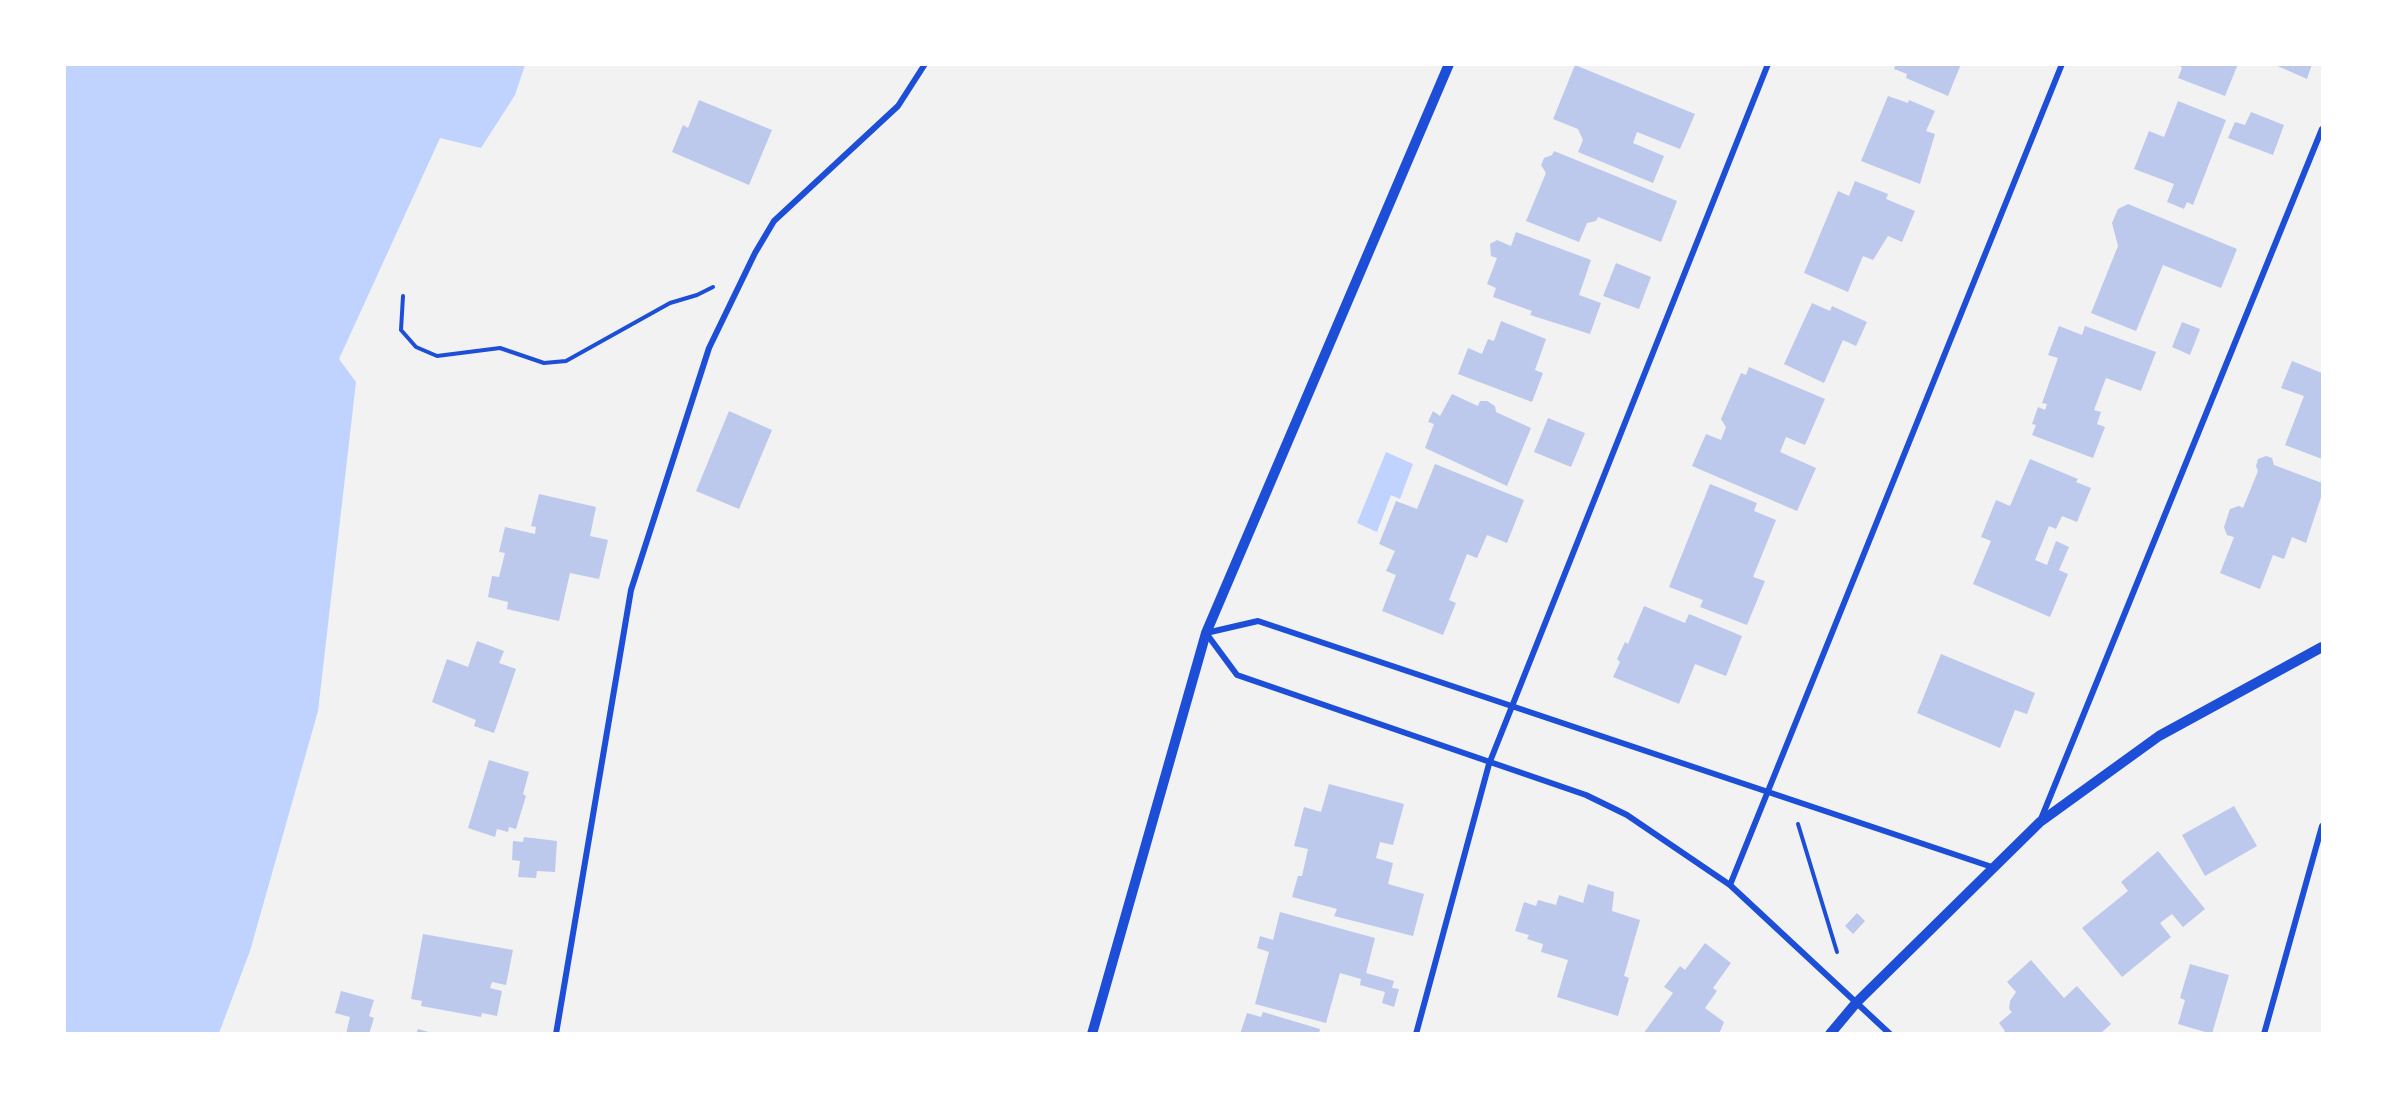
<!DOCTYPE html>
<html>
<head>
<meta charset="utf-8">
<style>
	body { margin:0 }
	#map { position:relative; width:2387px; height:1098px; overflow:hidden; background:#f2f2f2; font-family:Jost,sans-serif }
	canvas { display:block }
	.frame { position:absolute; inset:0; border:66px solid #fff; pointer-events:none }
</style>
</head>
<body>
<div id="map">
<canvas width="2387" height="1098"></canvas>
<div class="frame"></div>
</div>
<script>
const c = document.querySelector('canvas').getContext('2d');
c.lineJoin = 'round';
function paint(path, color) { c.fillStyle = color; c.fill(path, 'evenodd'); }
function stroke(path, color, width, dash) { c.strokeStyle = color; c.lineWidth = width; c.lineCap = dash ? 'butt' : 'round'; c.setLineDash(dash || []); c.stroke(path); }
const water = new Path2D(`
	M64 65H525L515 95 481 148 440 138 339 359 356 382 318 711 250 951 219 1033H65Z
	M1386 452 1413 464 1400 499 1391 495 1377 532 1357 523Z`);
const building = new Path2D(`
	M1896 64H1961L1948 96 1906 78 1907 74 1894 69Z
	M2178 64H2238L2225 96 2178 78 2182 68Z
	M2273 64H2312L2307 79Z
	M1575 65 1695 114 1680 149 1637 132 1633 143 1664 156 1653 183 1578 152 1583 140 1578 129 1553 119Z
	M1888 96 1908 103 1909 100 1935 111 1926 131 1935 134 1920 184 1861 161Z
	M699 100 772 130 749 185 672 152 683 125 688 128Z
	M2178 101 2226 120 2193 205 2187 202 2184 209 2167 202 2174 184 2134 169 2149 131 2164 137Z
	M2251 112 2284 125 2273 155 2228 138 2235 122 2245 125Z
	M1554 151 1677 201 1661 242 1598 217 1596 221 1587 223 1579 242 1526 221 1546 173 1541 165 1544 158 1552 155Z
	M1855 181 1888 194 1886 199 1915 211 1902 242 1888 236 1873 260 1863 256 1848 292 1804 273 1838 191 1849 196Z
	M2128 204 2237 249 2221 288 2163 265 2136 331 2091 313 2118 246 2112 223 2118 209Z
	M1516 232 1591 260 1579 295 1601 303 1590 334 1530 315 1532 311 1493 297 1496 288 1487 284 1497 258 1491 256 1490 244 1497 240 1511 246Z
	M1616 263 1651 277 1639 309 1603 296Z
	M1812 303 1830 311 1832 306 1867 322 1856 346 1843 340 1824 383 1784 364Z
	M1501 321 1546 339 1535 370 1543 373 1532 402 1458 374 1468 348 1482 354 1488 339 1494 341Z
	M2182 322 2200 329 2190 355 2172 347Z
	M2059 326 2082 335 2085 326 2156 352 2141 391 2106 378 2094 410 2101 412 2097 424 2105 427 2093 458 2032 435 2036 425 2032 424 2038 407 2045 410 2047 404 2042 403 2058 358 2048 355Z
	M2292 361 2322 373V459L2285 445 2304 396 2281 388Z
	M1749 367 1825 399 1805 445 1786 437 1780 452 1816 468 1797 511 1692 466 1706 434 1721 440 1726 427 1721 419 1741 373 1746 375Z
	M1452 394 1478 406 1480 401H1487L1495 406 1496 412 1531 428 1507 486 1425 448 1434 424 1428 422 1433 411 1440 416Z
	M729 411 772 430 739 509 696 491Z
	M1548 418 1585 433 1571 467 1534 452Z
	M2266 456 2272 458 2274 465 2322 483V494L2306 543 2292 537 2284 559 2273 555 2260 589 2220 573 2234 537 2227 535 2224 527 2230 509 2239 506 2243 508 2258 471 2256 466 2258 459Z
	M2030 459 2078 479 2076 482 2091 488 2077 522 2062 516 2056 529 2049 526 2035 560 2047 565 2056 541 2069 547 2059 570 2068 574 2050 617 1973 584 1991 541 1981 537 1996 500 2010 506Z
	M1435 464 1524 500 1507 543 1487 535 1477 558 1467 554 1449 600 1456 603 1443 635 1382 611 1396 575 1386 571 1395 551 1379 544 1396 501 1417 509Z
	M1710 484 1757 503 1754 511 1776 520 1753 577 1765 581 1747 625 1700 607 1703 600 1669 587Z
	M539 494 596 507 590 536 608 540 599 579 570 573 559 621 507 609 508 602 488 597 492 576 499 577 505 553 499 552 505 527 535 534 536 527 531 526Z
	M1644 606 1685 623 1689 614 1742 636 1726 676 1695 664 1679 704 1613 677 1620 662 1617 659 1625 642 1628 644Z
	M477 641 504 651 499 663 516 669 494 733 474 726 476 720 432 702 447 659 468 667Z
	M1941 654 2035 693 2027 714 2015 710 2000 748 1917 713Z
	M489 760 529 772 523 794 526 796 516 829 509 827 508 832 497 829 495 837 468 828Z
	M1329 784 1404 804 1393 845 1380 842 1376 858 1393 863 1388 884 1424 894 1413 936 1334 916 1337 909 1292 897 1298 876H1302L1308 849 1294 846 1304 807 1321 812Z
	M2234 806 2257 846 2205 876 2182 835Z
	M524 837 557 841 555 872 537 871 536 878 518 877 520 861 512 860 513 841 523 842Z
	M2158 851 2205 909 2183 927 2172 914 2160 923 2171 937 2122 977 2082 928 2128 891 2121 882Z
	M1588 884 1614 892 1612 911 1640 920 1624 976 1629 978 1618 1016 1557 997 1568 960 1541 952 1543 944 1527 939 1529 935 1515 931 1524 902 1536 906 1538 900 1556 905 1559 895 1583 903Z
	M1280 912 1375 938 1366 973 1394 981 1392 988 1399 989 1394 1007 1382 1003 1385 992 1360 985 1361 979 1340 973 1326 1023 1255 1004 1269 952 1257 948 1260 936 1273 940Z
	M1857 913 1865 921 1853 934 1845 926Z
	M423 934 513 950 506 985 492 982 490 988 502 991 497 1016 482 1013 481 1017 421 1006 422 1001 411 999Z
	M1705 943 1731 963 1713 988 1717 991 1705 1008 1724 1022 1719 1034H1643L1673 993 1664 987 1680 966 1685 970Z
	M2031 960 2064 998 2077 986 2111 1024 2100 1034H2002L2005 1031 1999 1023 2012 1012 2009 1009 2010 1001 2016 992 2007 982Z
	M2190 964 2229 975 2212 1034 2178 1024 2185 1000 2180 998Z
	M341 991 374 1000 369 1016 374 1018 369 1034H346L350 1017 335 1013Z
	M1263 1012 1320 1029 1319 1034H1240L1247 1013 1261 1017Z
	M418 1029 432 1033V1034H416Z`);
const path = new Path2D(`
	M403 296 401 330 416 347 437 356 500 348 544 363 566 361 670 303 697 295 713 287
	M1798 824 1837 952`);
const minor = new Path2D(`
	M2041 819 2322 129
	M1730 885 2062 64
	M556 1034 631 590 709 348 755 253 774 221 898 106 925 64
	M1416 1034 1489 764 1768 64
	M1890 1034 1730 885 1627 815 1586 795 1237 675 1206 633 1258 621 1992 867
	M2264 1034 2322 826`);
const tertiary = new Path2D(`
	M1092 1034 1206 633 1449 64
	M1830 1034 1856 1003 2040 822 2159 736 2322 647`);
paint(water, '#bfd3fe');
paint(building, '#bdc9ec');
stroke(path, '#1d4ed8', 4);
stroke(minor, '#1d4ed8', 6);
stroke(tertiary, '#1d4ed8', 10);
</script>
</body>
</html>
